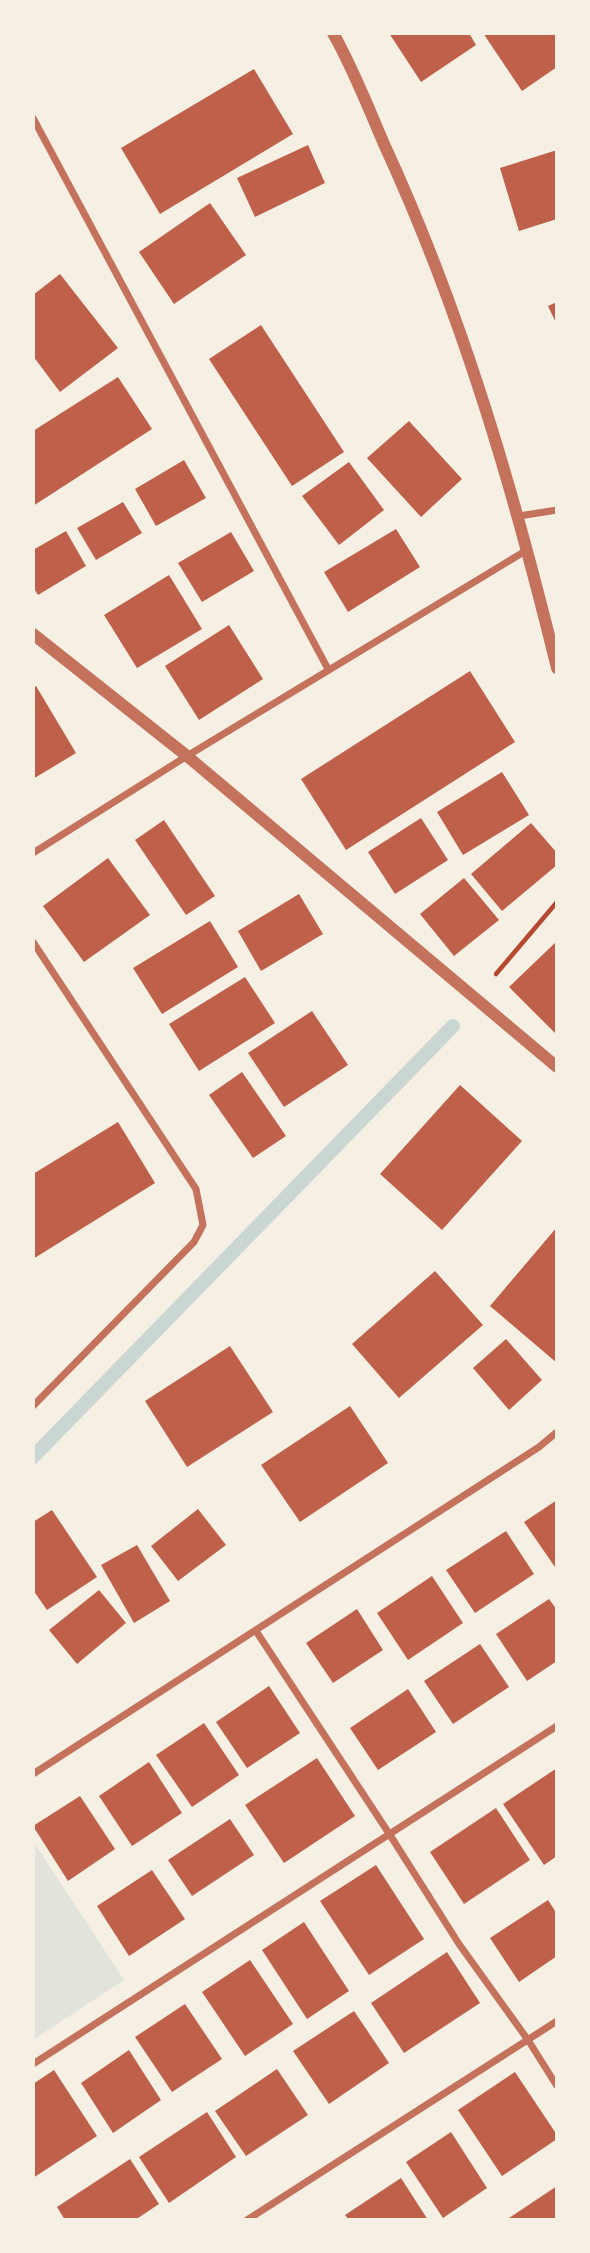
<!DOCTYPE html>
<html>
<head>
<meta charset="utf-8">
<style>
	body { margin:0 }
	#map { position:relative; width:590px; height:2253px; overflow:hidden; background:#f6efe4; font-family:Barlow,sans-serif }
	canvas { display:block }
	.frame { position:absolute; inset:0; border:35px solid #f6efe4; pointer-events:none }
</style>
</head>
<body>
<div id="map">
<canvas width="590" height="2253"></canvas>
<div class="frame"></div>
</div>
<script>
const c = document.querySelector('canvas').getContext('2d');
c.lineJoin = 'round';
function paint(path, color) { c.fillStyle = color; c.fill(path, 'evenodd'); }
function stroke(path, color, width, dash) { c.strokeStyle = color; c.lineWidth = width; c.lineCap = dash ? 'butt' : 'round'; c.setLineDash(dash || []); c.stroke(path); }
const green = new Path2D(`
	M33 1841 124 1980 33 2040Z`);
const stream = new Path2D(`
	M33 1457 453 1026`);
const building = new Path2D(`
	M389 33H469L476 45 421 82Z
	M483 33H557V67L522 91Z
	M254 69 293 134 160 214 121 148Z
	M308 145 325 183 255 217 237 178Z
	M557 150V219L519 231 500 168Z
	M210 203 246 255 174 304 139 252Z
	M60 274 118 348 60 392 33 356V295Z
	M557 302V325L548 306Z
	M261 325 344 452 292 486 209 359Z
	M118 377 152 429 33 506V431Z
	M409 421 462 479 421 517 367 458Z
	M184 460 206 498 156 526 135 489Z
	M349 462 384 510 339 545 302 496Z
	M123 502 142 533 96 560 77 528Z
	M396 529 420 567 348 612 324 572Z
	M66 531 86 566 38 595 33 587V550Z
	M231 532 254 571 202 602 178 563Z
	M169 575 202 629 137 668 104 615Z
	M229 625 263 679 199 720 165 666Z
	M470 671 515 742 346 850 301 779Z
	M36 686 76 753 33 779V687Z
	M502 772 529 815 463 855 437 812Z
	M421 818 448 860 395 894 368 852Z
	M164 820 215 896 186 915 135 840Z
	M531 823 557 853V865L502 911 471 874Z
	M108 858 150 915 84 962 43 906Z
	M464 878 499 920 454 956 420 914Z
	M299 894 323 934 261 971 238 931Z
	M210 921 238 967 162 1014 133 968Z
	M557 941V1035L509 987Z
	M245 977 275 1023 199 1071 169 1024Z
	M312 1011 348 1065 284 1107 248 1053Z
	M242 1072 286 1136 253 1158 209 1095Z
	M460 1085 522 1141 442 1230 380 1174Z
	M118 1122 155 1183 33 1259V1174Z
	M557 1227V1363L490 1306Z
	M435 1271 483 1325 399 1398 352 1344Z
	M506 1339 542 1380 509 1410 473 1368Z
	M230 1346 273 1412 187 1467 145 1401Z
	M350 1406 388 1463 300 1522 261 1465Z
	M557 1500V1570L524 1522Z
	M198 1509 226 1545 178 1581 151 1546Z
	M52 1510 97 1577 47 1610 33 1590V1522Z
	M506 1531 534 1574 475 1613 446 1570Z
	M137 1545 170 1601 134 1623 101 1565Z
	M432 1576 463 1623 408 1660 377 1613Z
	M99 1590 126 1623 77 1664 49 1630Z
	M549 1599 557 1610V1661L527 1681 496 1634Z
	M357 1609 383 1650 333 1683 306 1643Z
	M480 1644 509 1687 453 1724 424 1681Z
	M269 1686 300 1733 247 1768 216 1722Z
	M408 1689 436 1732 378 1770 350 1728Z
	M204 1723 239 1775 192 1807 156 1755Z
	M317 1758 355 1816 284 1863 245 1805Z
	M149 1762 182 1813 132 1846 99 1796Z
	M557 1768V1856L544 1865 503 1804Z
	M80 1796 115 1849 68 1881 33 1826Z
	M496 1808 530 1860 464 1904 430 1852Z
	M230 1819 254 1855 192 1896 168 1860Z
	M376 1865 424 1939 369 1975 320 1901Z
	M152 1870 185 1919 129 1956 97 1906Z
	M548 1900 557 1914V1956L519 1982 490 1938Z
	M304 1922 349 1991 307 2019 262 1950Z
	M447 1952 480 2003 404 2053 371 2003Z
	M250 1960 293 2024 245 2056 202 1992Z
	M185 2004 222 2059 172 2092 135 2037Z
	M354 2011 389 2063 329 2104 293 2051Z
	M129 2050 161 2100 113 2133 81 2083Z
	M277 2069 308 2115 246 2156 215 2111Z
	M54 2070 97 2136 33 2178V2084Z
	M515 2072 557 2135V2139L502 2176 458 2110Z
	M207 2112 236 2157 169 2203 139 2157Z
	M451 2132 487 2188 443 2218 406 2162Z
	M130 2159 159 2204 135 2220H65L57 2207Z
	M401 2178 428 2220H349L345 2215Z
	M557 2186V2220H506Z`);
const path = new Path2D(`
	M496 974 557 902`);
const minor = new Path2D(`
	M33 118 328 669
	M519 516 557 510
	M33 853 187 756 527 550
	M33 942 196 1189 203 1225 194 1242 33 1406
	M256 1631 390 1835 459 1944 528 2040 557 2086
	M33 1774 539 1447 557 1432
	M33 2064 557 1726
	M247 2220 557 2021`);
const tertiary = new Path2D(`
	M333 33C353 68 368 107 384 144 462 313 513 488 557 668
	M33 634 187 756 557 1067`);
paint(green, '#e2e4dc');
stroke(stream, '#c9d6d2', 14);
paint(building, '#bf614a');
stroke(path, '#b5482f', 4.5);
stroke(minor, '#c5725c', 7);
stroke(tertiary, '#c5725c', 12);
</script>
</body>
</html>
